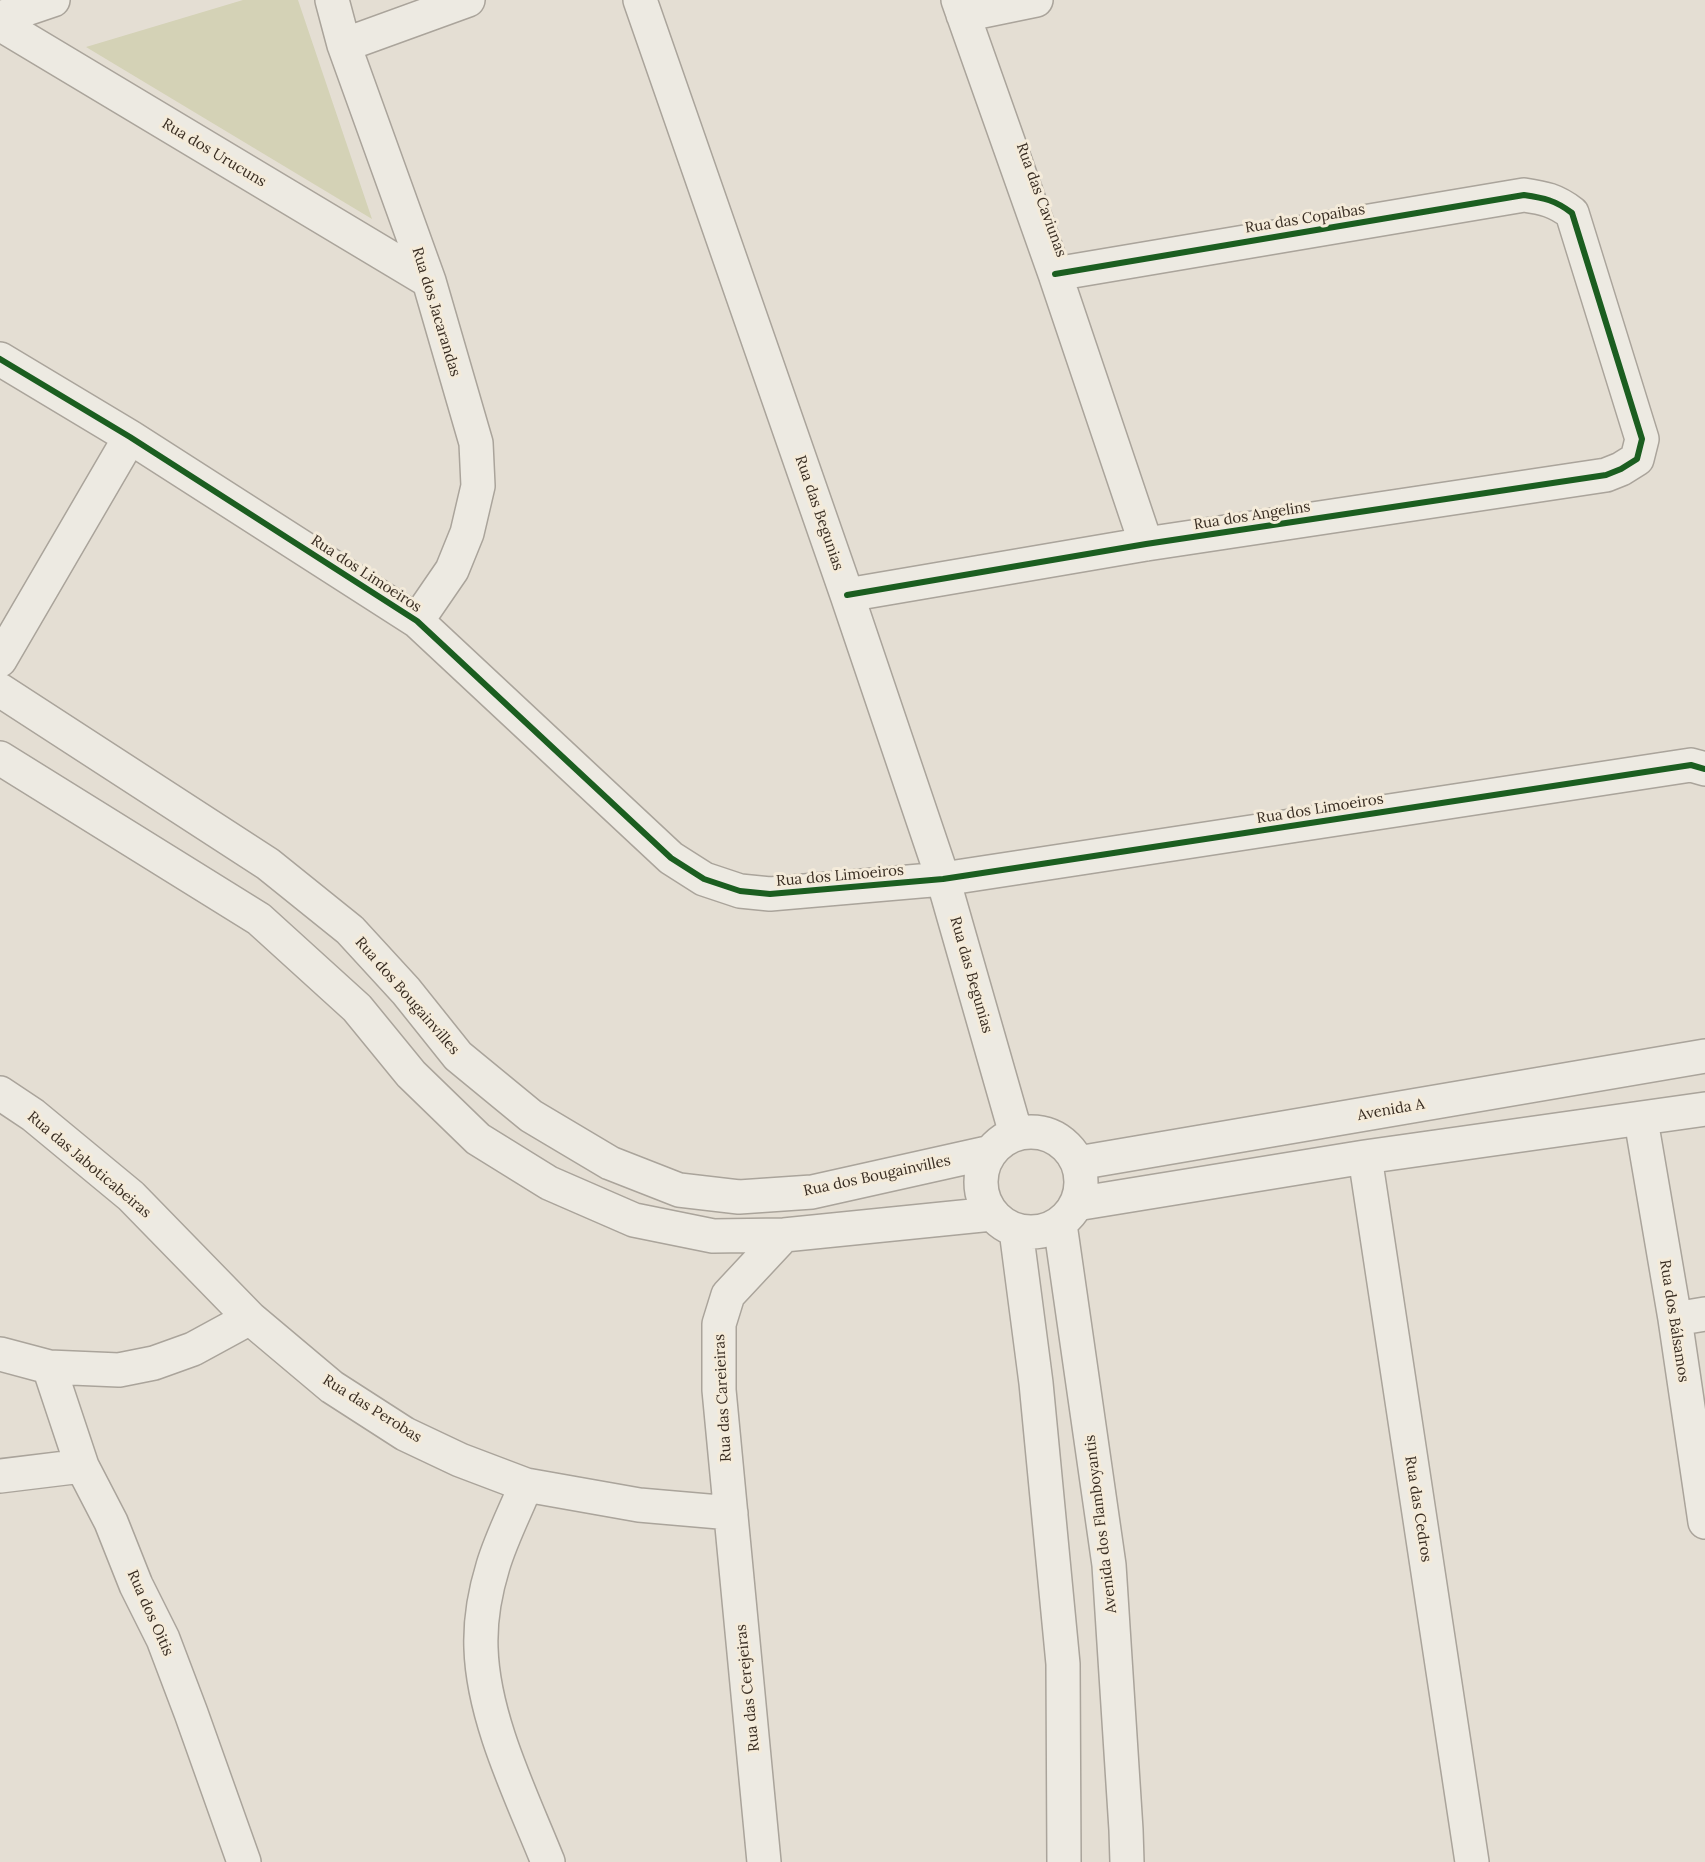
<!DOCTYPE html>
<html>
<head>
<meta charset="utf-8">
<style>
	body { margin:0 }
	canvas { display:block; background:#e4ded3 }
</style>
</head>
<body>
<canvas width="1705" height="1862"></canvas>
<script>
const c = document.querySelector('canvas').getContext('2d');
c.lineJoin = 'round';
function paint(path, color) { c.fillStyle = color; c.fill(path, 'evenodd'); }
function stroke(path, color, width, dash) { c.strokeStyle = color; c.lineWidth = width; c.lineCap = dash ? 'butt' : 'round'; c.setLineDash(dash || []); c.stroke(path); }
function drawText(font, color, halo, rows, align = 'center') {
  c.font = font + ' Lora,serif'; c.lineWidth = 6; c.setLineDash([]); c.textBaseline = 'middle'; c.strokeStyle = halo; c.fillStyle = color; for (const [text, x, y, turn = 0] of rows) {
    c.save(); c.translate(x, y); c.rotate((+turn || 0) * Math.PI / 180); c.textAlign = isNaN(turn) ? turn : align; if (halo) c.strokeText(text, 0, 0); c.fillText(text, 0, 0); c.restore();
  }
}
const green = new Path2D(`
	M243 0H298L372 219 86 47Z`);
const minor = new Path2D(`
	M332 0 344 45 429 281 476 443 478 486 467 533 452 570 417 621
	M640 0 847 595 943 879 1016 1134
	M958 0 1055 274 1146 544
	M963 15 1036 0
	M0 18 53 0
	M0 24 429 281
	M344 45 468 0
	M0 359 130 437 417 621 671 858 704 879 740 891 770 894 943 879 1691 765 1705 769
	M847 595 1146 544 1606 475 1621 469 1637 459 1642 439 1572 213C1555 200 1544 198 1524 195L1055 274
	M0 660 130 437
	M0 690 268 864 350 930 406 991 458 1056 531 1116 610 1163 679 1190 739 1197 812 1192 991 1152
	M0 758 259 919 357 1008 411 1074 478 1139 549 1183 634 1220 713 1236 784 1235 992 1214
	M0 1093 33 1115 131 1196 250 1318 332 1387 405 1434 460 1460 526 1485 639 1505 731 1513
	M1641 1120 1675 1319 1705 1522
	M981 1182a50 50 0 1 1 100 0a50 50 0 1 1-100 0Z
	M1365 1157 1472 1862
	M1078 1163 1705 1056
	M1076 1204 1365 1157 1705 1109
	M1060 1224 1109 1565 1126 1830 1127 1862
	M1016 1230 1036 1383 1063 1664 1064 1862
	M1675 1319 1705 1314
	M0 1354 49 1367 119 1370 154 1363 193 1349 250 1318
	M49 1367 82 1466 111 1522 136 1585 163 1639 191 1713 244 1862
	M0 1476 82 1466
	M526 1485C515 1512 501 1539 493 1566 485 1592 480 1621 481 1648 483 1719 522 1797 548 1862
	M764 1862 719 1390V1324L728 1295 784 1235`);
const cycleway = new Path2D(`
	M0 359 130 437 417 621 671 858 704 879 740 891 770 894 943 879 1691 765 1705 769
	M847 595 1146 544 1606 475 1621 469 1637 459 1642 439 1572 213C1555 200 1544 198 1524 195L1055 274`);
const streetNames = [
	["Rua dos Urucuns",214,153,31],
	["Rua das Caviunas",1041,200,70],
	["Rua das Copaibas",1305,219,-9],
	["Rua dos Jacarandas",436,312,73],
	["Rua das Begunias",819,513,71],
	["Rua dos Angelins",1252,516,-9],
	["Rua dos Limoeiros",366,574,33],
	["Rua dos Limoeiros",1320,809,-9],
	["Rua dos Limoeiros",840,876,-5],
	["Rua das Begunias",971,975,74],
	["Rua dos Bougainvilles",407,996,49],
	["Avenida A",1391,1110,-10],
	["Rua das Jaboticabeiras",89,1165,40],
	["Rua dos Bougainvilles",877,1176,-12],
	["Rua dos Bálsamos",1674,1321,81],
	["Rua das Careieiras",723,1398,-93],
	["Rua das Perobas",372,1409,32],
	["Rua das Cedros",1418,1509,81],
	["Avenida dos Flamboyantis",1101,1524,-97],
	["Rua dos Oitis",150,1613,66],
	["Rua das Cerejeiras",748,1688,-96]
];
paint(green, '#d4d2b6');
stroke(minor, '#aaa49b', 36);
stroke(minor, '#edeae2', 33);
stroke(cycleway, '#1b5e20', 6);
drawText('15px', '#392d22', '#f4ebda', streetNames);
</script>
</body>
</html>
